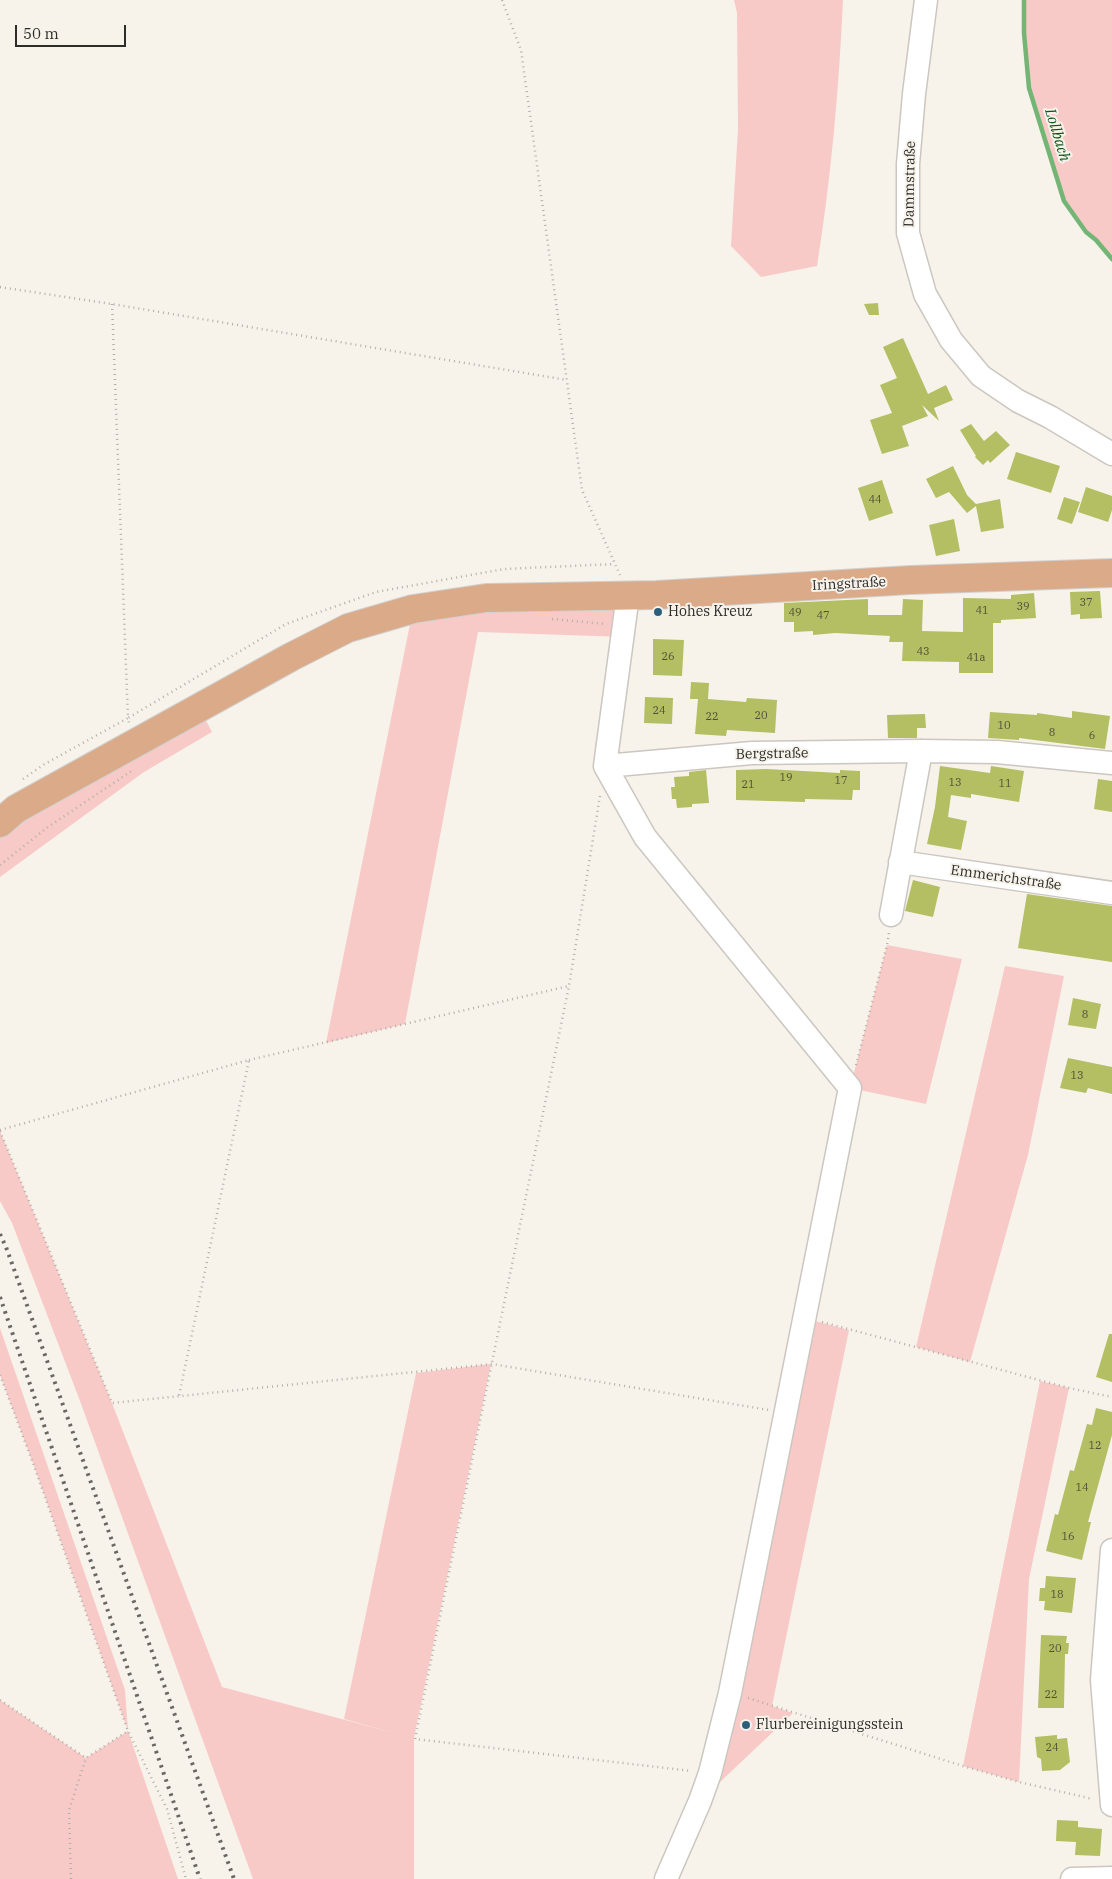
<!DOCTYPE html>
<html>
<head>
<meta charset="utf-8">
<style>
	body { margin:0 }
	#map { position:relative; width:1112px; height:1879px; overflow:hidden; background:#f7f3eb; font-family:"IBM Plex Serif",serif }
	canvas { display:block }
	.scale { position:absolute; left:15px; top:25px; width:111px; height:22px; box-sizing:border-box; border:2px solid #2d2c29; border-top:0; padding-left:6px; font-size:15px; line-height:18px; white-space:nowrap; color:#2d2c29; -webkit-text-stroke:4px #f7f3eb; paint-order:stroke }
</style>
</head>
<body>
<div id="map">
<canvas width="1112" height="1879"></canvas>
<div class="scale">50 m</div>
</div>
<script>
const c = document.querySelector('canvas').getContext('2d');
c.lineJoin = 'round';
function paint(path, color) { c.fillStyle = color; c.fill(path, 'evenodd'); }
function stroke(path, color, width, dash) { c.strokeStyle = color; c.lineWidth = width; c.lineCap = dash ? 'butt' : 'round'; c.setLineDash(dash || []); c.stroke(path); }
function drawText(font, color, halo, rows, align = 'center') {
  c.font = font + ' "IBM Plex Serif",serif'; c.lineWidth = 4; c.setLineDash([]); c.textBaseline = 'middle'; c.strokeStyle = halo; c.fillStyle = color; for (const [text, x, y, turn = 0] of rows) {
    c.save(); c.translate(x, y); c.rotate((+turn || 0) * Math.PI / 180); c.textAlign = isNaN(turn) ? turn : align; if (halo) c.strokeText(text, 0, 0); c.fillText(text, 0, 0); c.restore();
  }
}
const green = new Path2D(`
	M734 0H843C839 89 831 179 817 266L761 277 731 246 738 129 737 13Z
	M1024 0H1112V259L1096 240 1086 232 1064 201 1029 88 1024 33Z
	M628 595 624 637 478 632 405 1024 326 1043 413 609Z
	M200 709 212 732 144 772 0 877V823Z
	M887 945 962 959 926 1104 850 1088Z
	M1005 966 1064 976 1028 1155 970 1362 916 1347Z
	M0 1131 112 1403 222 1687 394 1733 344 1719 416 1373 491 1364 414 1738V1879H253L80 1401 12 1223 0 1201Z
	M804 1318 849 1330 772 1706 793 1713 700 1801Z
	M0 1328 125 1690 128 1731 178 1879H0V1700L86 1758 128 1731 34 1466 0 1375Z
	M1040 1381 1069 1388 1029 1579 1019 1782 963 1766Z`);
const stream = new Path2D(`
	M1024 0V33L1029 88 1064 201 1086 232 1096 240 1112 259`);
const building = new Path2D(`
	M878 303 879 315H869L864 304Z
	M903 338 928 394 946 385 953 400 934 408 939 421 922 405 928 416 902 426 909 446 882 454 870 420 892 413 880 385 897 378 883 347Z
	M971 424 984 441 996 431 1010 445 990 463 988 460 983 465 975 457 976 456 960 430Z
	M1016 452 1060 466 1051 493 1007 479Z
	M953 466 967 495 976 504 1000 499 1004 528 981 532 976 506 967 513 949 492 936 498 926 479Z
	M882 480 893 513 869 521 858 488Z
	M1086 487 1112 496V510L1108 522 1078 512Z
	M1064 497 1080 502 1072 524 1057 519Z
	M954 519 960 551 936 556 929 525Z
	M1100 591 1102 618 1080 619V614L1071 615 1070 592Z
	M1034 593 1036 618 1001 620V623H993V673H959V662L902 661 903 642H889L890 636 835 633 813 635V631L794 632V622H784V603L868 599V615H902L903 599 923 600 922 631 963 632V598L1011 599V595Z
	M653 639 684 640 682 676 653 675Z
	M691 682 709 683 708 699 746 702 747 698 777 700 775 733 727 730 726 736 695 734 698 699H690Z
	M645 697 673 698 672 724 644 723Z
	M1072 711 1110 716 1105 749 1019 738V740L988 738 990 712 1037 715V713L1072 718Z
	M925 714 926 728H917V738H888L887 715Z
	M940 766 990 773 991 766 1024 771 1019 802 971 794V798L951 795 948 817 967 821 961 850 927 844 935 807Z
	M766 769 840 773V770L860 771V790H853L852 800 805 799V802L736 800V770Z
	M706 770 709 803 692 804V807L677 808 676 799H672L671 787H675L674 777 689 776V772Z
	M1098 779 1112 781V812L1094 809Z
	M913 880 940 887 933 917 905 911Z
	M1027 894 1112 906V962L1018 948Z
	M1073 998 1101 1004 1096 1029 1068 1025Z
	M1068 1058 1112 1067V1094L1088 1088 1086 1093 1060 1088Z
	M1109 1334H1112V1382L1096 1377Z
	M1096 1408 1112 1412V1435L1088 1522H1091L1082 1560 1046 1551 1055 1514 1058 1515 1070 1470 1074 1471 1087 1424 1092 1425Z
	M1046 1576 1076 1578 1072 1613 1044 1610 1045 1601H1039L1040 1588H1045Z
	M1041 1635 1067 1636 1066 1643H1069L1068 1654H1065L1064 1708H1038Z
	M1057 1735V1739L1067 1738 1070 1762 1060 1770 1042 1771 1041 1759 1037 1757 1035 1737Z
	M1057 1820 1078 1821V1827L1102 1829 1100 1856 1075 1855 1076 1842 1056 1841Z`);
const path = new Path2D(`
	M502 0 521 50 582 490 620 575
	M0 287 112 304 567 380
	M112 304 128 718 286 624 376 592 504 569 615 564
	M552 619 606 624
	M23 779 43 765 128 718 129 723
	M600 796 569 986 415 1739 692 1771
	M0 865 48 827 133 770
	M249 1060 569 986
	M856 1065 887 945 889 932
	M0 1130 249 1060 179 1396
	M0 1131 112 1403 492 1364 769 1410
	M822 1322 1069 1388 1112 1397
	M0 1375 34 1466 128 1731 167 1809 186 1879
	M748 1698 963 1766 1019 1782 1093 1799
	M0 1700 86 1758
	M71 1879 69 1810 86 1758 128 1731`);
const minor = new Path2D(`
	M926 0 914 94 908 164V233L925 294 951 340 981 376 1018 401 1050 417 1112 454
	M605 766 645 837 850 1088 730 1693 710 1773 700 1801 666 1879
	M605 766 752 753 921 751 997 752 1112 763
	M605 766 628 595
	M900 862 1112 893
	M891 915 921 751
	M1112 1550 1102 1680 1112 1805
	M1072 1879 1112 1878`);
const major = new Path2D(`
	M0 823 16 809 291 657 348 628 413 609 486 598 657 595 910 580 1112 573`);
const rail = new Path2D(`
	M0 1234 6 1247 234 1879
	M0 1297 200 1879`);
const markers = [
	[658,612,5,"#2d5f7c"],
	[746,1725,5,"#2d5f7c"]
];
const numberNames = [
	["44",875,500],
	["37",1086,603],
	["39",1023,607],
	["41",982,611],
	["49",795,613],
	["47",823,616],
	["43",923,652],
	["26",668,657],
	["41a",976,658],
	["24",659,711],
	["20",761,716],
	["22",712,717],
	["10",1004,726],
	["8",1052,733],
	["6",1092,736],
	["19",786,778],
	["17",841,781],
	["13",955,783],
	["11",1005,784],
	["21",748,785],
	["8",1085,1015],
	["13",1077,1076],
	["12",1095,1446],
	["14",1082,1488],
	["16",1068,1537],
	["18",1057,1595],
	["20",1055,1649],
	["22",1051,1695],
	["24",1052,1748]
];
const streetNames = [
	["Dammstraße",910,184,-89],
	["Iringstraße",849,584,-3],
	["Bergstraße",772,754,-1],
	["Emmerichstraße",1006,878,8]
];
const poiNames = [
	["Hohes Kreuz",668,612],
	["Flurbereinigungsstein",756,1725]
];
const waterNames = [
	["Lollbach",1057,135,73]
];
paint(green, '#f8cac7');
stroke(stream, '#72b574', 4.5);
paint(building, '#b4be63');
stroke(minor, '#cbc7c0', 25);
stroke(major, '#d1d1d0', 30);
stroke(path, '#b2afa9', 2.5, [1, 4]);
stroke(minor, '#fff', 22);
stroke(major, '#daaa89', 28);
stroke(rail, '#686762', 4, [2.5, 5]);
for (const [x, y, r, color] of markers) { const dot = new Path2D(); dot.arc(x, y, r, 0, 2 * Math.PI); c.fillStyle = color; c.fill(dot); stroke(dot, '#f7f3eb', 2); }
drawText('11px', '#4f5038', null, numberNames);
drawText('14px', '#2d2c29', '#f7f3eb', streetNames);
drawText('14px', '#2d2c29', '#f7f3eb', poiNames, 'left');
drawText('italic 15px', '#0a5518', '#f7f3eb', waterNames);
</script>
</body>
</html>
